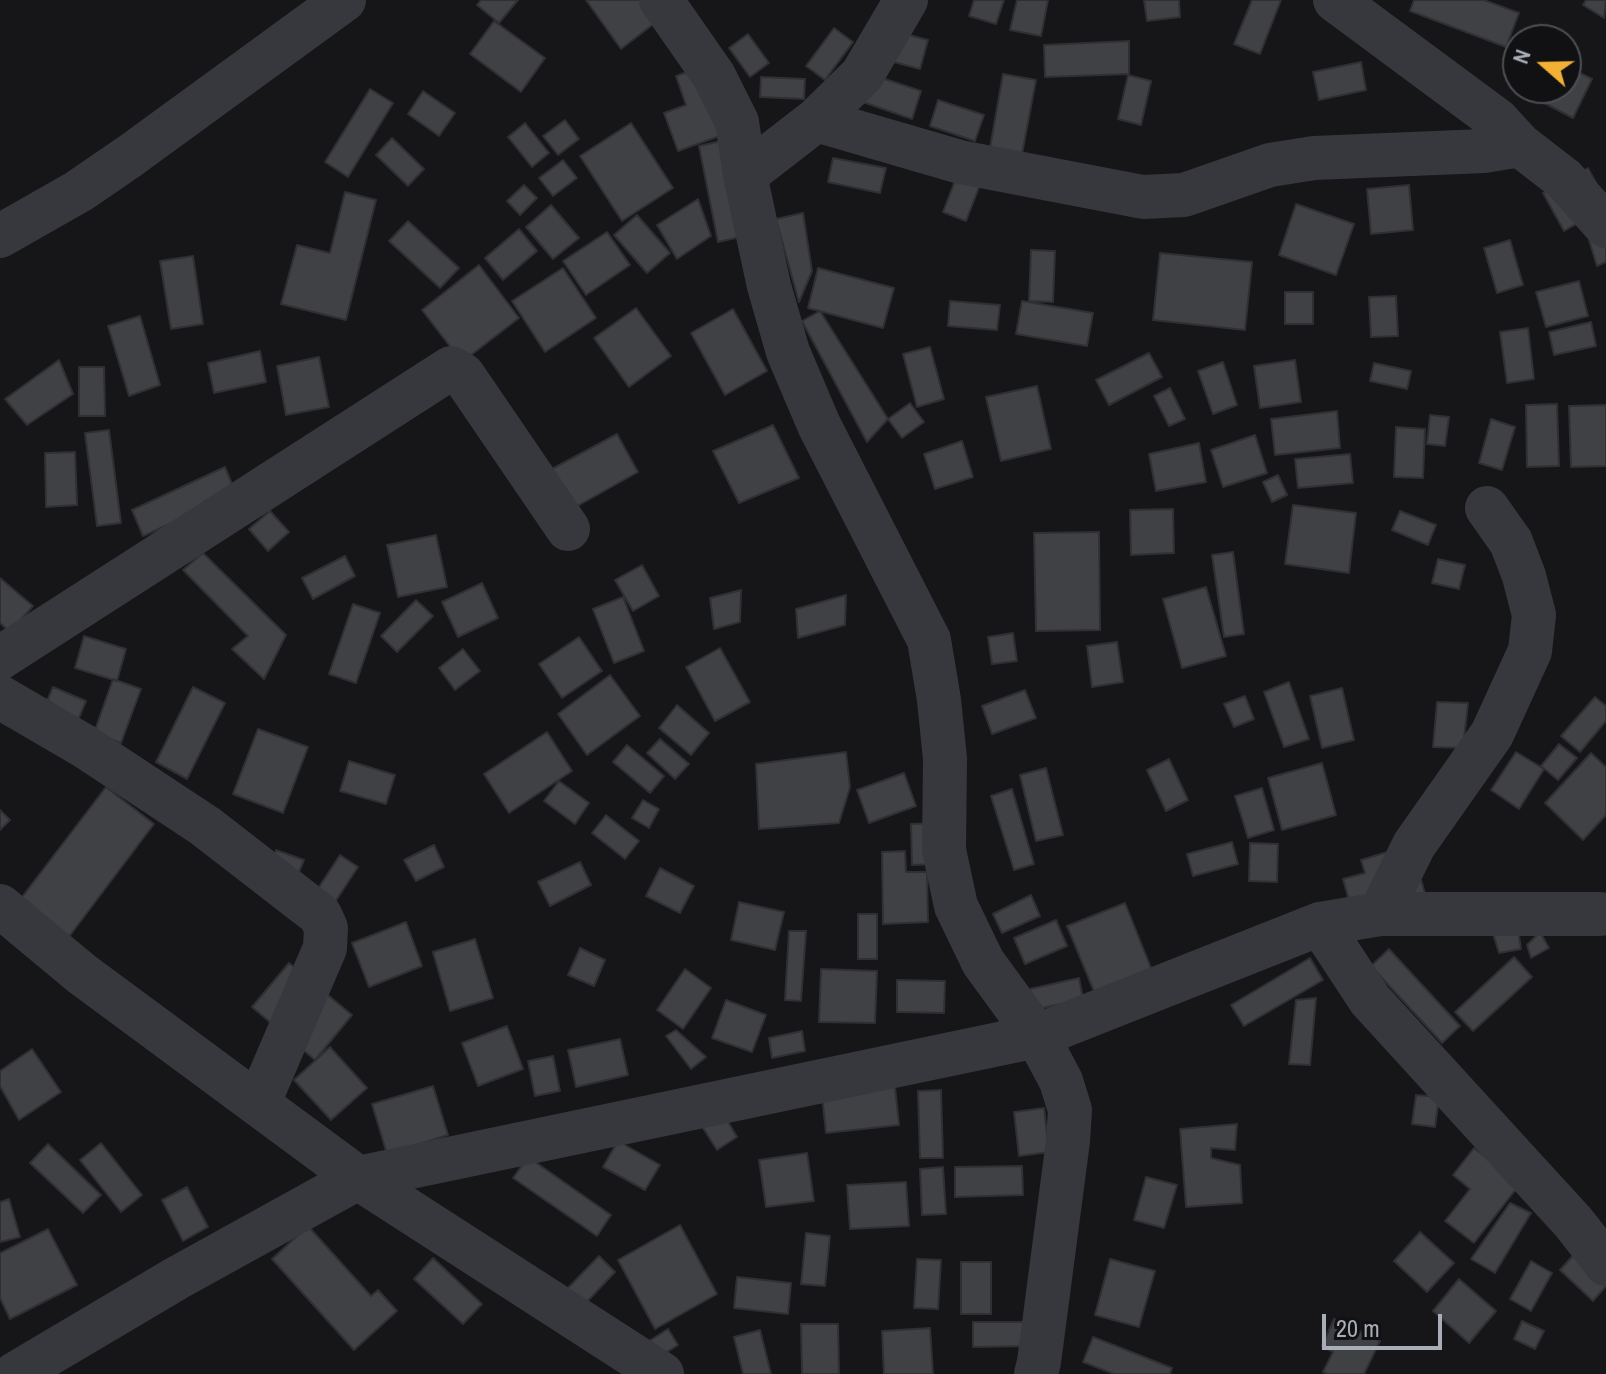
<!DOCTYPE html>
<html>
<head>
<meta charset="utf-8">
<style>
	body { margin:0 }
	#map { position:relative; width:1606px; height:1374px; overflow:hidden; background:#161618; font-family:"Archivo Narrow",sans-serif }
	canvas { display:block }
	.north { position:absolute; left:1502px; top:24px; width:80px; height:80px; box-sizing:border-box; background:#111113; border:2px solid #4d4f55; border-radius:50%; rotate:290deg; font-size:22px; font-weight:700; line-height:32px; text-align:center; color:#a8adb8 }
	.north::after { content:''; display:block; margin:auto; width:28px; height:36px; background:#f2b134; clip-path:polygon(50% 0,100% 100%,50% 72%,0 100%) }
	.scale { position:absolute; left:1322px; top:1314px; width:120px; height:36px; box-sizing:border-box; border:4px solid #a8adb8; border-top:0; padding-left:10px; font-size:24px; line-height:28px; white-space:nowrap; color:#a8adb8; -webkit-text-stroke:6px #111113; paint-order:stroke }
</style>
</head>
<body>
<div id="map">
<canvas width="1606" height="1374"></canvas>
<div class="north">N</div>
<div class="scale">20 m</div>
</div>
<script>
const c = document.querySelector('canvas').getContext('2d');
c.lineJoin = 'round';
function paint(path, color) { c.fillStyle = color; c.fill(path, 'evenodd'); }
function stroke(path, color, width, dash) { c.strokeStyle = color; c.lineWidth = width; c.lineCap = dash ? 'butt' : 'round'; c.setLineDash(dash || []); c.stroke(path); }
const building = new Path2D(`
	M481 0H518L499 23 477 5Z
	M586 0H646L660 19 621 49Z
	M974 0H1004L996 24 969 16Z
	M1017 0H1048L1041 36 1010 30Z
	M1144 0H1179L1180 17 1147 21Z
	M1252 0H1281L1260 54 1234 44Z
	M1414 0H1484L1519 13 1506 47 1410 11Z
	M1586 0H1606L1604 18 1583 5Z
	M494 21 545 58 521 92 470 54Z
	M834 28 853 42 825 80 806 66Z
	M898 32 928 40 920 69 890 61Z
	M748 34 769 63 750 77 729 48Z
	M1129 41V74L1045 77 1044 45Z
	M1361 62 1366 90 1319 100 1313 72Z
	M1566 66 1592 79 1573 118 1529 95 1533 88H1566Z
	M701 67 725 134 678 151 664 113 686 105 676 76Z
	M867 73 921 91 912 119 857 100Z
	M1003 74 1036 80 1022 154 990 148Z
	M1128 75 1151 81 1141 125 1118 119Z
	M761 77 805 79 804 99 760 97Z
	M370 89 393 103 348 177 325 162Z
	M423 91 455 113 439 136 408 114Z
	M938 100 984 115 975 141 930 126Z
	M565 120 579 139 558 155 543 136Z
	M525 123 549 153 532 167 508 137Z
	M631 123 673 188 622 221 580 156Z
	M392 138 424 169 408 186 376 155Z
	M726 140 744 236 718 242 699 146Z
	M833 158 886 168 880 193 828 182Z
	M563 160 577 178 553 196 539 178Z
	M1588 168 1606 202V207L1564 231 1543 193Z
	M958 173 981 182 966 221 943 212Z
	M524 185 537 198 520 215 507 201Z
	M1409 185 1413 230 1371 234 1367 189Z
	M345 192 376 200 346 320 281 304 297 245 330 253Z
	M698 199 711 236 677 259 657 225Z
	M1296 204 1354 224 1336 275 1279 255Z
	M551 205 579 238 553 259 526 227Z
	M803 213 812 271 799 302 776 219Z
	M637 215 670 253 647 273 614 235Z
	M408 221 459 268 440 288 389 241Z
	M519 229 537 251 503 280 485 258Z
	M607 232 630 265 586 295 563 261Z
	M1606 234V262L1597 266 1589 240Z
	M1510 240 1523 285 1497 293 1484 248Z
	M1031 250 1055 251 1053 302 1029 301Z
	M1160 253 1252 262 1245 330 1153 320Z
	M193 256 203 324 171 329 160 261Z
	M479 265 519 318 462 362 422 310Z
	M563 268 596 318 545 352 512 301Z
	M818 268 894 288 883 328 808 308Z
	M1579 281 1588 316 1546 327 1536 292Z
	M1285 292H1313V324H1285Z
	M1396 296 1398 336 1371 337 1369 297Z
	M950 301 1000 305 997 330 948 326Z
	M1022 301 1093 313 1087 346 1016 334Z
	M636 308 671 356 629 387 594 338Z
	M733 309 767 371 725 395 691 333Z
	M820 311 888 419 867 442 802 321Z
	M140 316 160 385 129 396 108 326Z
	M1591 322 1596 346 1554 355 1549 332Z
	M1528 328 1534 379 1507 383 1500 332Z
	M930 347 944 399 917 407 903 354Z
	M260 351 266 382 214 393 208 363Z
	M1149 353 1162 377 1109 405 1096 380Z
	M319 357 329 407 286 415 277 366Z
	M59 360 73 394 27 425 5 399Z
	M1295 360 1301 402 1260 408 1254 366Z
	M1223 362 1237 405 1213 414 1198 371Z
	M1374 363 1411 371 1407 389 1370 381Z
	M79 367H104L105 416H79Z
	M1037 386 1051 449 1001 461 986 397Z
	M1170 388 1185 419 1169 426 1154 396Z
	M910 403 924 422 902 438 888 419Z
	M1557 404 1559 466 1527 467 1526 405Z
	M1606 405V466L1571 467 1569 406Z
	M1337 411 1340 448 1275 455 1271 419Z
	M1430 415 1449 417 1445 446 1427 444Z
	M1491 419 1515 427 1502 470 1479 463Z
	M773 425 799 478 739 503 713 451Z
	M1396 427 1425 429 1423 478 1394 477Z
	M109 430 121 523 97 526 85 433Z
	M617 434 638 472 572 509 550 470Z
	M1255 435 1267 473 1223 487 1211 450Z
	M962 441 973 477 935 489 924 454Z
	M1199 443 1206 482 1156 491 1149 454Z
	M75 452 77 505 46 507 45 453Z
	M1350 454 1353 483 1298 488 1295 459Z
	M225 467 236 494 143 536 132 510Z
	M1278 475 1287 495 1272 502 1263 482Z
	M1293 505 1356 513 1349 573 1285 564Z
	M1173 509 1174 553 1131 555 1130 510Z
	M270 511 289 532 268 551 249 529Z
	M1400 511 1436 525 1428 545 1392 530Z
	M1099 532 1100 630 1036 631 1034 533Z
	M436 535 447 587 398 597 387 545Z
	M1233 552 1244 634 1224 637 1212 555Z
	M203 553 286 635 264 679 232 649 248 636 183 570Z
	M345 556 355 576 313 599 302 578Z
	M1438 559 1465 565 1459 589 1432 583Z
	M642 565 659 596 633 611 615 580Z
	M0 578 33 606 10 632 0 623Z
	M482 583 498 618 458 637 442 602Z
	M1206 587 1226 656 1182 668 1163 599Z
	M741 590 740 622 714 629 710 598Z
	M846 595 845 625 798 638 796 609Z
	M623 597 644 651 614 663 593 609Z
	M416 600 433 616 397 652 381 636Z
	M353 604 380 613 356 683 329 674Z
	M1013 633 1017 661 992 664 988 637Z
	M84 636 126 649 117 681 75 668Z
	M579 637 602 671 562 698 539 664Z
	M1117 642 1123 682 1092 687 1087 646Z
	M720 648 750 702 715 721 686 667Z
	M463 649 480 671 455 690 439 668Z
	M610 675 640 716 587 755 558 714Z
	M113 679 141 689 121 743 94 733Z
	M1289 682 1309 739 1284 747 1264 692Z
	M53 687 86 701 78 720 45 706Z
	M193 687 225 703 187 779 156 762Z
	M1342 688 1354 740 1322 748 1310 696Z
	M1025 690 1036 718 992 734 982 706Z
	M1245 696 1254 719 1234 727 1224 704Z
	M1595 697 1606 706V721L1580 752 1561 736Z
	M1437 702 1468 703 1463 748 1433 747Z
	M677 705 709 733 691 755 659 728Z
	M258 729 308 747 283 813 233 794Z
	M547 732 572 771 509 813 484 774Z
	M660 739 689 764 675 779 647 753Z
	M1559 744 1577 758 1558 780 1541 766Z
	M627 745 664 776 650 793 613 762Z
	M846 752 850 787 839 823 759 829 756 764Z
	M1516 752 1544 769 1519 809 1491 790Z
	M1591 753 1606 767V815L1583 840 1545 803Z
	M1169 759 1188 800 1166 811 1147 770Z
	M349 761 395 775 386 804 340 791Z
	M1322 763 1336 815 1282 830 1268 778Z
	M1046 768 1063 835 1036 841 1020 775Z
	M904 773 916 806 869 823 857 790Z
	M559 781 589 803 575 824 544 801Z
	M106 787 154 824 68 938 19 901Z
	M1262 788 1274 830 1248 838 1235 796Z
	M1012 789 1034 864 1014 870 991 796Z
	M643 800 659 809 649 828 632 818Z
	M0 810 10 820 0 830Z
	M606 815 639 841 625 859 592 833Z
	M937 823 939 864 912 865 911 824Z
	M1232 842 1238 864 1193 876 1187 854Z
	M1250 843 1278 844 1277 882 1249 881Z
	M434 845 444 867 416 881 404 860Z
	M1411 845 1426 897 1354 918 1343 879 1365 873 1361 860Z
	M276 850 304 860 295 881 269 871Z
	M905 851 906 872H927L928 922 883 924 882 852Z
	M340 855 358 867 335 902 317 890Z
	M580 862 591 885 550 906 538 882Z
	M660 868 694 886 680 913 646 896Z
	M1031 895 1040 916 1002 933 993 914Z
	M739 902 784 912 775 950 731 940Z
	M1125 903 1153 973 1096 996 1067 926Z
	M858 914H877V959H858Z
	M1056 920 1067 946 1025 964 1014 938Z
	M406 922 422 966 369 987 352 943Z
	M1517 923 1521 949 1499 953 1492 930Z
	M789 931H806L801 1001 785 1000Z
	M1540 932 1549 948 1531 958 1527 945Z
	M475 939 493 998 450 1011 433 952Z
	M580 948 605 960 594 986 568 975Z
	M1389 949 1460 1026 1442 1043 1371 966Z
	M1514 957 1532 977 1473 1031 1455 1012Z
	M1310 958 1323 980 1244 1026 1231 1005Z
	M289 963 352 1015 315 1060 252 1007Z
	M685 969 711 988 683 1029 657 1010Z
	M821 969 877 971 875 1023 819 1022Z
	M1079 978 1083 999 1034 1010 1030 989Z
	M897 980 945 981 944 1013 897 1012Z
	M1316 998 1310 1065 1289 1064 1296 1000Z
	M726 1000 766 1015 752 1052 712 1038Z
	M507 1026 523 1069 478 1086 462 1043Z
	M676 1030 706 1057 691 1069 666 1036Z
	M802 1031 805 1051 772 1058 769 1038Z
	M620 1039 628 1075 576 1087 568 1050Z
	M330 1047 367 1088 331 1120 294 1080Z
	M32 1049 61 1092 19 1120 0 1086V1071Z
	M553 1056 560 1091 535 1096 528 1061Z
	M894 1077 899 1125 826 1133 821 1086Z
	M433 1086 448 1135 387 1154 372 1104Z
	M941 1090 943 1158H920L918 1091Z
	M1416 1095 1439 1097 1435 1127 1412 1124Z
	M1044 1108 1049 1152 1019 1156 1014 1112Z
	M724 1115 737 1137 717 1150 703 1128Z
	M1237 1124 1235 1150 1211 1148V1158L1240 1165 1242 1203 1186 1207 1180 1129Z
	M618 1141 660 1165 645 1190 603 1167Z
	M101 1143 142 1195 121 1212 80 1160Z
	M48 1144 101 1195 83 1213 30 1163Z
	M1474 1148 1520 1184 1474 1243 1445 1221 1470 1189 1453 1175Z
	M807 1153 814 1201 766 1207 759 1160Z
	M528 1157 611 1215 597 1236 513 1178Z
	M1022 1166 1023 1195 955 1197V1167Z
	M943 1167 946 1214 922 1215 920 1169Z
	M1146 1177 1177 1185 1164 1228 1134 1220Z
	M906 1182 909 1226 850 1229 847 1185Z
	M187 1187 208 1227 183 1241 162 1200Z
	M9 1199 20 1237 0 1242V1202Z
	M1510 1203 1531 1213 1495 1273 1471 1259Z
	M680 1225 717 1294 655 1329 618 1260Z
	M308 1226 371 1296 378 1290 397 1311 354 1350 272 1259Z
	M48 1229 77 1285 10 1319 0 1298V1253Z
	M1420 1232 1454 1263 1427 1292 1394 1261Z
	M806 1233 830 1236 825 1286 801 1284Z
	M1578 1250 1606 1276V1286L1593 1301 1560 1270Z
	M599 1256 615 1272 582 1307 566 1290Z
	M433 1258 482 1304 463 1324 414 1279Z
	M917 1259 941 1260 938 1309 914 1308Z
	M1110 1259 1155 1271 1139 1327 1095 1315Z
	M1531 1261 1552 1273 1531 1311 1510 1299Z
	M961 1262H991V1314H961Z
	M737 1277 791 1283 788 1314 734 1308Z
	M1459 1279 1496 1311 1469 1343 1433 1311Z
	M1334 1319 1380 1341 1364 1374H1328L1323 1372 1333 1352 1322 1346Z
	M1522 1321 1544 1331 1535 1349 1514 1339Z
	M973 1322H1029V1346L973 1347Z
	M801 1324H838L839 1374H802Z
	M930 1328 933 1374H884L882 1331Z
	M668 1329 678 1345 659 1357 649 1341Z
	M760 1330 771 1374H743L734 1337Z
	M1093 1337 1172 1368 1170 1374H1114L1083 1362Z`);
const minor = new Path2D(`
	M661 0 714 76 737 122 745 175 769 286 788 352 819 425 929 640 939 700 945 759 944 850 956 906 983 962 1037 1036 1061 1081 1070 1110 1068 1141 1039 1362 1036 1374
	M1335 0 1497 120 1520 145 1564 179 1606 226
	M816 120 960 162 1143 197 1184 195 1270 165 1314 158 1484 151 1520 145
	M745 175 816 120 862 75 906 0
	M0 236 79 191 130 156 344 0
	M0 658 451 368 463 375 568 529
	M0 697 84 746 205 826 320 915 326 928 325 948 259 1102
	M0 906 82 974 358 1178 662 1374
	M1380 914 1414 845 1492 734 1530 651 1534 615 1524 576 1511 542 1487 508
	M1320 924 1370 1000 1574 1223 1606 1264
	M15 1374 177 1278 358 1178 1037 1036 1320 924 1380 914H1600`);
paint(building, '#404145');
stroke(building, '#303034', 2);
stroke(minor, '#37383d', 44);
</script>
</body>
</html>
